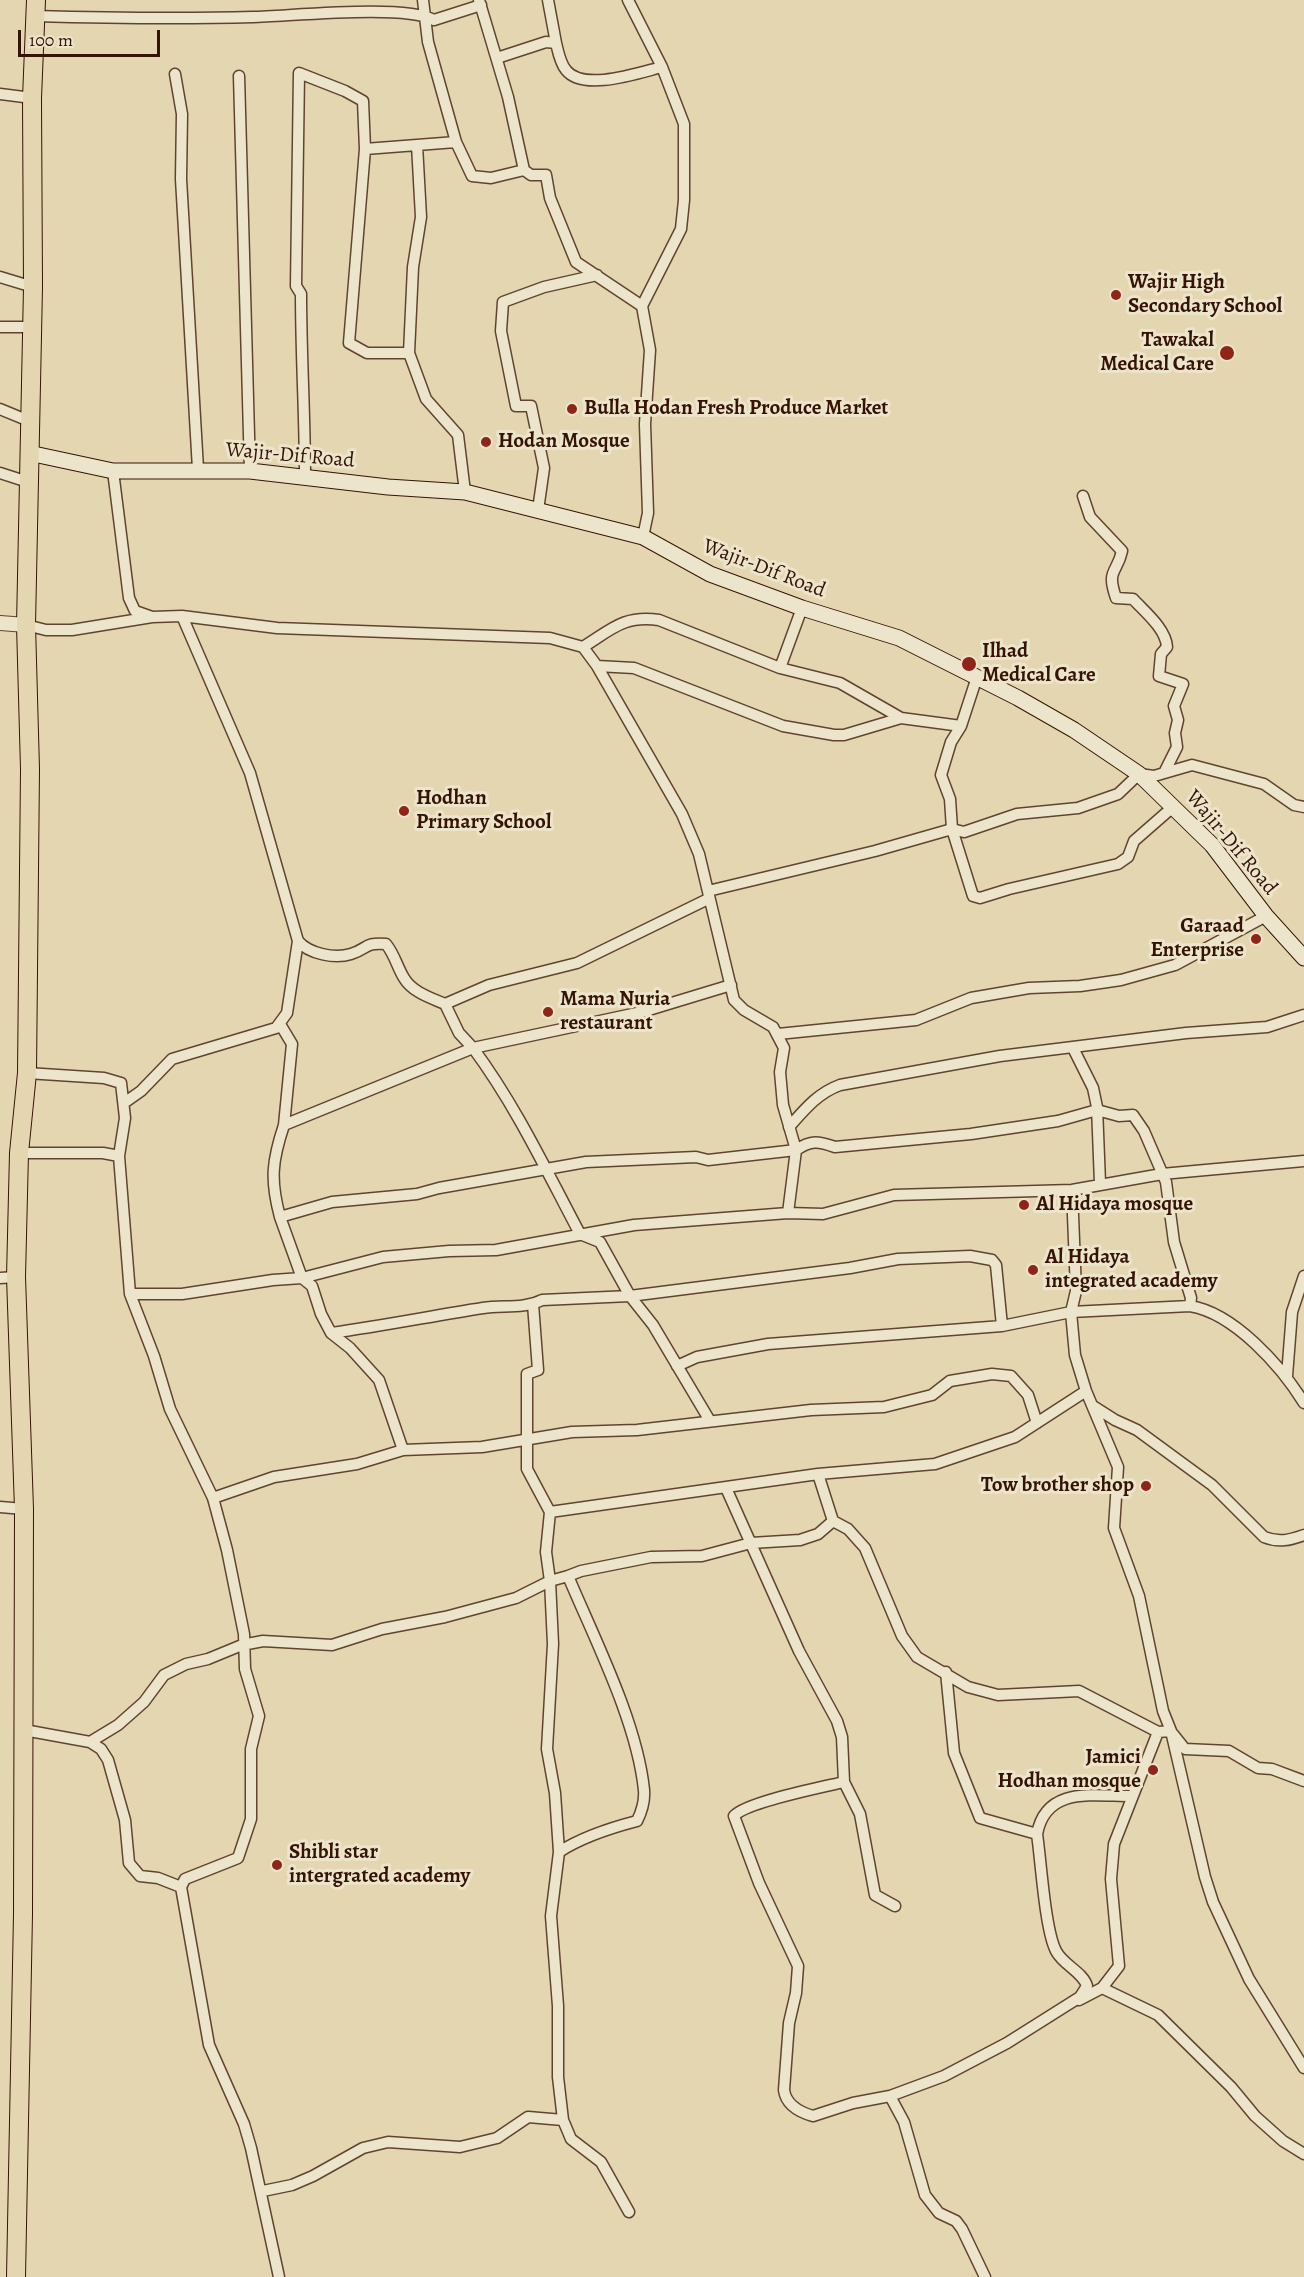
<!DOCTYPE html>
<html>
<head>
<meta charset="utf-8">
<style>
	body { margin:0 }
	#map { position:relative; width:1304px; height:2277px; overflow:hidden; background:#e4d6b0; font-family:Alegreya,serif }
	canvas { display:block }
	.scale { position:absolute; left:18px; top:30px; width:142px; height:27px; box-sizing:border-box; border:3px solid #351405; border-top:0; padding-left:8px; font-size:18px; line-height:21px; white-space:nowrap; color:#351405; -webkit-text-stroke:4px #ede4cc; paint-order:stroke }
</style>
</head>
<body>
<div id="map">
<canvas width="1304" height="2277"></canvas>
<div class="scale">100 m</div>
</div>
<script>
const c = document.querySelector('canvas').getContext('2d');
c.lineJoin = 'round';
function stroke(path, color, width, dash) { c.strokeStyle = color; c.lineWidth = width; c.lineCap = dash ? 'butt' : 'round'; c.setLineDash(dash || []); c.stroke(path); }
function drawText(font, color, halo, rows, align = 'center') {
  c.font = font + ' Alegreya,serif'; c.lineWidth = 6; c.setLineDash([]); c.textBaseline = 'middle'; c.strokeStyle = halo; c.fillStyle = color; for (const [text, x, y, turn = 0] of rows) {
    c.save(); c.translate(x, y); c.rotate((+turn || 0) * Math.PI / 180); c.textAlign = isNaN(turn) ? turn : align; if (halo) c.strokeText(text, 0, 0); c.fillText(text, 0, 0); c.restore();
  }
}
const minor = new Path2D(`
	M423 0 428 42 456 142 472 176 491 178 524 170
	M479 0 508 97 524 170 531 175H546L550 198 576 262 642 306
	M548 0 556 43
	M628 0 662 67 684 124V200L681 229 642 306 650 350 645 424 648 513 643 537
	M35 16C108 18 180 19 253 17 293 16 404 4 434 20L481 5
	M497 58 546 42 556 43C558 51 560 63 566 70 583 92 638 73 662 67
	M299 73 296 286 301 294C301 355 305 416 305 477
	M299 73 345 91 363 101 365 149 456 142
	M175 74 182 114 181 179 198 469
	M239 76 250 471
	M0 94 32 98
	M417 145 421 217 413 267 409 353 426 399 458 435 465 492
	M365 149 349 343 367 353H409
	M0 277 33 287
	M0 327H31
	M0 409 29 421
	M113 471 129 598 135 611 152 617
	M0 473 28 482
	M1083 496 1090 517 1122 551C1117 574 1106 569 1116 598L1133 599C1145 612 1166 629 1167 647L1161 654 1159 676 1183 684 1174 706 1178 720 1175 733 1177 747 1165 771
	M538 510 544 468 531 406H516L501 331 503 302 544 287 597 275
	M182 616 250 773 298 941C309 954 335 959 351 954 368 949 364 942 386 944 395 955 397 967 404 978 412 992 431 998 445 1004L459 1033 473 1048 642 1012 731 985
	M26 625 46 630H72L152 617 182 616 277 628 550 638 583 647 597 666 682 814 699 854 734 1000 744 1010 773 1027 784 1048 780 1072 783 1105 796 1150 788 1213
	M583 647C612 629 624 615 659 620L780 668 840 683 901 718
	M597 666 634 668 783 726 834 735H844L901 718 961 726
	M780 668 802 608
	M977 677 961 726 951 742 941 775 950 799 952 829 973 896 980 898 1009 889 1118 864 1128 857 1134 841 1174 806
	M708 891 875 851 952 829 964 832 1017 814 1078 808 1118 794 1139 774 1154 776 1192 765 1264 784 1294 805 1304 807
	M445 1004 489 985 577 963 708 899
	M280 1024 292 1044 284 1125
	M778 1034 916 1020 971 998 1029 988 1080 986 1121 980 1175 965 1266 916
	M1073 1048 1093 1088 1097 1107 1100 1183
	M124 1103 141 1091 172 1059 276 1028 287 1013 298 941
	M789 1127C805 1109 818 1093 840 1085L1000 1056 1186 1033 1267 1027 1304 1015
	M19 1153H103L119 1156 125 1118 121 1083 104 1078 27 1073
	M119 1156 130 1294 154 1356 170 1409 213 1498 227 1550 244 1634 245 1669 259 1716 251 1749V1819L238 1858 185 1879 181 1887 209 2045 244 2124 251 2148 279 2277
	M1072 1190 1076 1291 1071 1312 1075 1355 1086 1391 1118 1467 1114 1528 1139 1596 1163 1711 1171 1731 1205 1877 1213 1902 1249 1979 1304 2068
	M280 1217C270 1180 272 1161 284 1125L473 1048C516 1106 546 1170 580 1234L600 1242 630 1296 653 1325 710 1421
	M0 1278 16 1277
	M130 1294H182L273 1280 302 1278 383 1257 449 1251 496 1250 634 1225 788 1213 823 1214 894 1195 1072 1190 1162 1174 1304 1161
	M533 1304 538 1370 527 1374V1469L550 1512 546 1552 550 1581 568 1576C595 1640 637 1722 644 1790 645 1802 642 1811 637 1821 610 1828 582 1837 559 1852
	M331 1333C382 1326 432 1316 483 1308 503 1305 524 1309 542 1300L630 1296 850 1268 898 1259 970 1256 992 1260 996 1265 1002 1326
	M677 1366 697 1357 768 1344 1002 1326 1071 1312 1190 1306
	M1287 1376 1292 1312 1304 1276
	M1093 1406 1115 1420 1137 1430 1212 1485 1264 1537C1279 1543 1290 1540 1304 1535
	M1037 1423 1028 1395 1011 1376 992 1374 950 1381 932 1395 884 1407 811 1410 637 1430 572 1432 482 1447 403 1450 379 1380 350 1348 331 1333 321 1314 312 1286 302 1278 280 1217 332 1202 417 1194 439 1188 586 1162 696 1157 708 1160 796 1150C811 1140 818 1141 835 1147L971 1134 1058 1121 1097 1110 1119 1116 1133 1115 1144 1131 1166 1182 1174 1242 1191 1298 1190 1306C1234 1313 1281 1366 1304 1403
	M726 1488 799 1651 837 1721 842 1737 844 1782 860 1814 875 1895 895 1906
	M213 1498 274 1477 357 1464 403 1450
	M0 1507 24 1509
	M550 1512 818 1474 935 1464 1015 1437 1086 1391
	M833 1521 848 1529 865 1548 902 1636 917 1657 968 1687 998 1695 1079 1691 1158 1732 1171 1731
	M568 1576 581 1571 651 1557 702 1556 751 1543 800 1540 818 1534 833 1521 818 1474
	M946 1672 954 1753 980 1818 1037 1834
	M24 1730 90 1742 101 1749 108 1760 125 1820 129 1863 140 1876 158 1878 181 1887
	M1173 1734 1185 1749 1229 1751 1258 1768 1272 1769 1304 1781
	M90 1742 118 1725 144 1702 164 1675 186 1664 208 1659 242 1645 263 1641 332 1645 382 1629 445 1617 516 1598 550 1581 553 1644 547 1749 555 1793 559 1852 551 1916 558 2006V2077L563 2120 571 2139 601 2162 629 2212
	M844 1782C823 1787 746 1802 734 1816L759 1883 798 1966 796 1993 789 2023 784 2090C786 2105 799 2112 813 2116L853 2103 890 2096 944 2076 1007 2043 1080 1997 1087 1986C1083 1972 1063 1965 1056 1951 1045 1930 1041 1861 1037 1834 1046 1786 1093 1796 1131 1796
	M1102 1988 1119 1966 1111 1879 1114 1844 1158 1732
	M1079 2000 1102 1988 1158 2015 1231 2087 1255 2116 1283 2141 1304 2154
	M890 2096 904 2122 925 2195 939 2213 956 2221 962 2229 985 2277
	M263 2191 292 2185 313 2176 363 2148 388 2142 460 2147 497 2138 528 2117 563 2120`);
const tertiary = new Path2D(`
	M0 623 26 625`);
const secondary = new Path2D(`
	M29 453 113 471H250L388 487 465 492 643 537 710 574 802 608 899 638 1018 698 1074 730 1139 774 1212 845 1266 916 1304 958`);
const trunk = new Path2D(`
	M16 2277 23 1914 24 1509 16 1277 19 1153 27 1073 30 769 26 625 33 287 32 98 36 0`);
const markers = [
	[1116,295,6,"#8f2418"],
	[1227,353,8,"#8f2418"],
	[572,409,6,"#8f2418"],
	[486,442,6,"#8f2418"],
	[969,664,8,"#8f2418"],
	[404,811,6,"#8f2418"],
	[1256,939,6,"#8f2418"],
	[548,1012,6,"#8f2418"],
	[1024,1205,6,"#8f2418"],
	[1033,1270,6,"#8f2418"],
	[1146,1486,6,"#8f2418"],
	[1153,1770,6,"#8f2418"],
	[277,1865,6,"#8f2418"]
];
const poiNames = [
	["Wajir High",1128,283],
	["Secondary School",1128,307],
	["Tawakal",1214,341,"right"],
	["Medical Care",1214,365,"right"],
	["Bulla Hodan Fresh Produce Market",584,409],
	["Hodan Mosque",498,442],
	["Ilhad",982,652],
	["Medical Care",982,676],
	["Hodhan",416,799],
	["Primary School",416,823],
	["Garaad",1244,927,"right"],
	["Enterprise",1244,951,"right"],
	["Mama Nuria",560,1000],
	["restaurant",560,1024],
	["Al Hidaya mosque",1036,1205],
	["Al Hidaya",1045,1258],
	["integrated academy",1045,1282],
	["Tow brother shop",1134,1486,"right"],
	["Jamici",1141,1758,"right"],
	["Hodhan mosque",1141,1782,"right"],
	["Shibli star",289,1853],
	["intergrated academy",289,1877]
];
const streetNames = [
	["Wajir-Dif Road",290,456,5],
	["Wajir-Dif Road",764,569,21],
	["Wajir-Dif Road",1231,843,50]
];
stroke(minor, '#614430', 13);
stroke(tertiary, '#614430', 16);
stroke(secondary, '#351405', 17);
stroke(trunk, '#351405', 20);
stroke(minor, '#ede4cc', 10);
stroke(tertiary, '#ede4cc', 14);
stroke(secondary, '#ede4cc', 15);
stroke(trunk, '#e4d6b0', 18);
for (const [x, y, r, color] of markers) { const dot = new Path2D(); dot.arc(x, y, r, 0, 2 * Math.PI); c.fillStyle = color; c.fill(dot); stroke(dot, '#ede4cc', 2); }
drawText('bold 21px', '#351405', '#ede4cc', poiNames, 'left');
drawText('21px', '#351405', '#ede4cc', streetNames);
</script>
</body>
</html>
